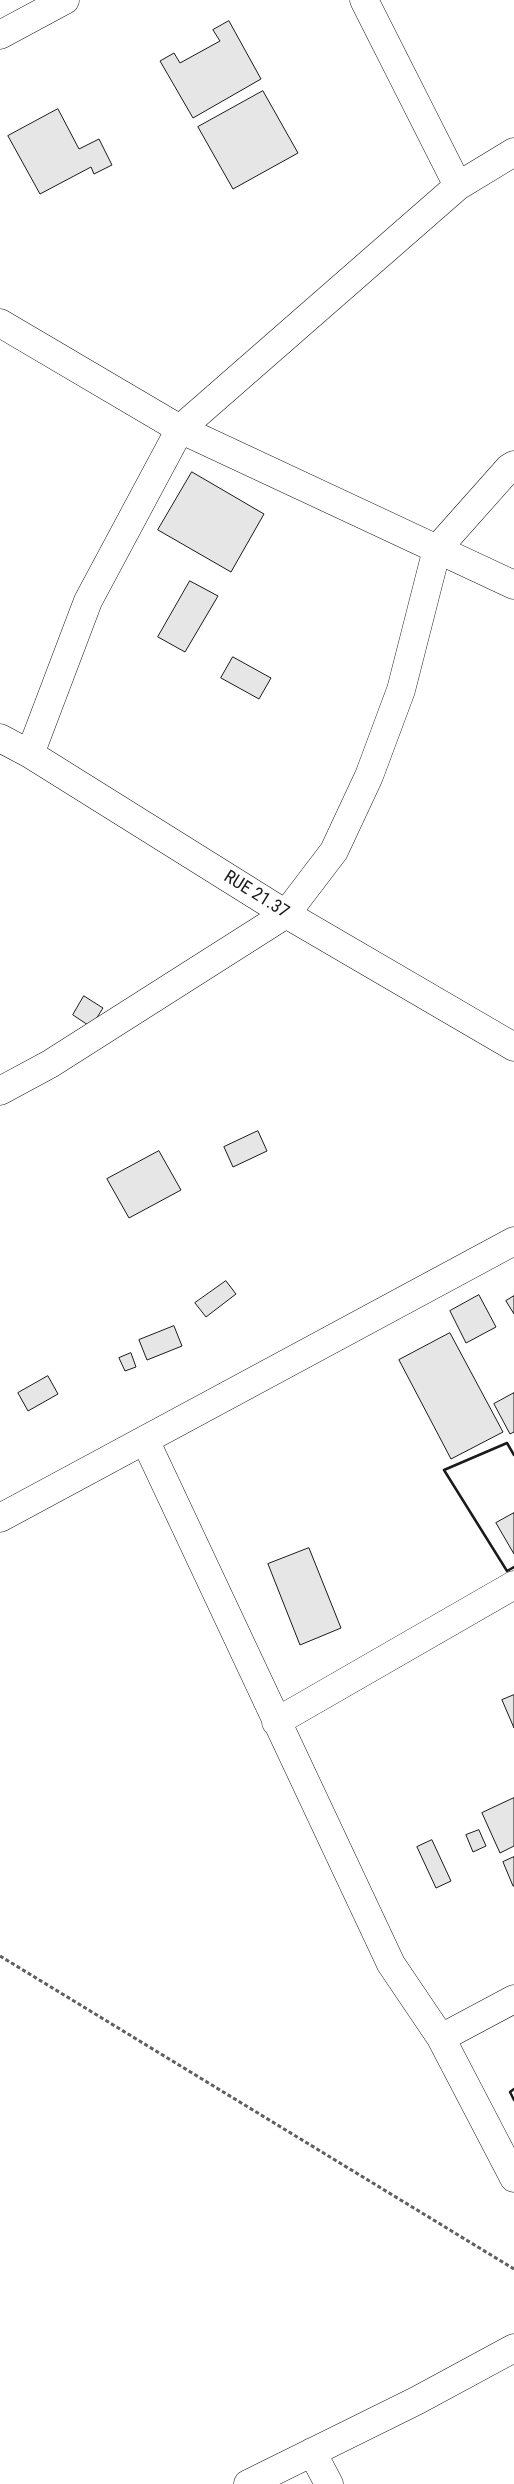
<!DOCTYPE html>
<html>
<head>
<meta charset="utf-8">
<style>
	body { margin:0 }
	canvas { display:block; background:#fff }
</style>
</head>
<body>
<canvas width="514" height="2484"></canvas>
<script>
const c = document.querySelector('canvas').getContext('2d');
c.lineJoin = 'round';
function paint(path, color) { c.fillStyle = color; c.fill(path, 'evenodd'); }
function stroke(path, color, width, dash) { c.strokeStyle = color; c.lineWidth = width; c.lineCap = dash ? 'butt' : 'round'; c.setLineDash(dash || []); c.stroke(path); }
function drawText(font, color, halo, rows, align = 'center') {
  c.font = font + ' "Roboto Condensed",sans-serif'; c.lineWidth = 4; c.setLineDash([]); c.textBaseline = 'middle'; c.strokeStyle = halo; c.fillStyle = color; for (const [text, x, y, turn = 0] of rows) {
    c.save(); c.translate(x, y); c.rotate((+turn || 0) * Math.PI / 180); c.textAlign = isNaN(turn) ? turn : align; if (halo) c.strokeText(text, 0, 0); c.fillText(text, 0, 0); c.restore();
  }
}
const building = new Path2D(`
	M229 21 261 79 193 118 160 61 174 53 180 63 220 41 213 30Z
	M263 91 298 153 233 189 198 127Z
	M58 109 79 149 99 139 112 165 94 174 91 167 40 194 8 136Z
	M192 472 264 514 231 572 158 530Z
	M190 581 218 596 185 652 158 637Z
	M233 657 271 678 259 699 221 678Z
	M84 996 103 1008 91 1027 73 1015Z
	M258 1131 267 1151 233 1167 224 1147Z
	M159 1151 181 1190 129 1218 107 1179Z
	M226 1281 236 1294 206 1317 195 1303Z
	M479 1295 496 1327 466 1343 450 1311Z
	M514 1296V1314L506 1301Z
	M174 1326 182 1346 147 1360 139 1340Z
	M450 1333 503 1432 451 1459 399 1360Z
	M131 1353 136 1367 125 1371 119 1358Z
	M48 1376 58 1394 28 1411 18 1393Z
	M514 1393V1432L510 1434 494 1404Z
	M514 1513V1554L496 1523Z
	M309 1548 341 1628 300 1645 268 1564Z
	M514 1695V1728L502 1700Z
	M514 1798V1846L500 1853 482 1813Z
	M479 1830 486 1846 473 1852 466 1835Z
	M432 1840 451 1881 436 1888 417 1847Z
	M514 1857V1886H513L503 1862Z`);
const path = new Path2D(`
	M0 1956 514 2269`);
const minor = new Path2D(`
	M364 0 458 186
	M0 35 65 0
	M0 323 180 429 458 186 514 152
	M0 738 30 754 286 914 514 1047
	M30 754 88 601 180 429 514 585
	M0 1091 50 1064 286 914 334 851 369 776 401 690 437 549 509 468 514 465
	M145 1440 391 1964 441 2038 514 2178
	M0 1518 514 1241
	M276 1722 514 1585
	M441 2038 514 1999
	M312 2452 329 2484
	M248 2484 416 2401 514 2348`);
const wall = new Path2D(`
	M514 1455 507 1443 444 1470 507 1571 514 1567
	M514 2089 510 2092 514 2100`);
const streetNames = [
	["RUE 21.37",256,895,32]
];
paint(building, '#e6e6e6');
stroke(building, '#1a1a1a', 1);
stroke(minor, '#1a1a1a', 29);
stroke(path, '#5f5f5f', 3, [4, 2.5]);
stroke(minor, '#fff', 28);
stroke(wall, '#1a1a1a', 2.5);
drawText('18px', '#1a1a1a', '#fff', streetNames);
</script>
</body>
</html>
